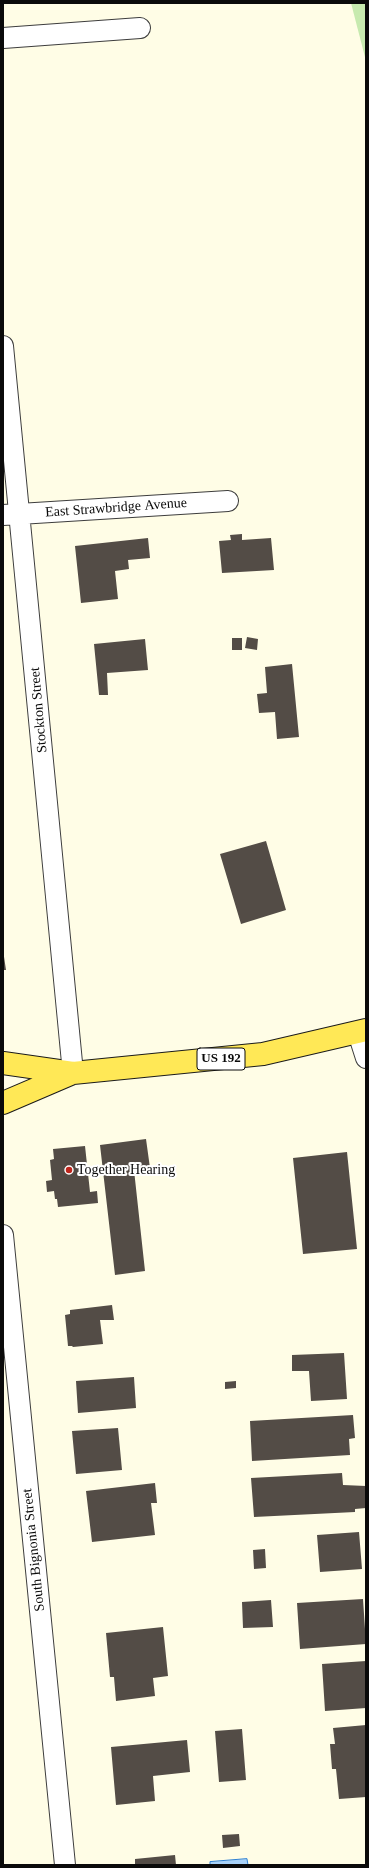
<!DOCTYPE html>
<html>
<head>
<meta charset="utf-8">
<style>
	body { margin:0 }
	#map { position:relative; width:369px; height:1868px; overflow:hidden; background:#fffde6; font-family:Georgia,serif }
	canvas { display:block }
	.frame { position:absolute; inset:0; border:4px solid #0a0a0a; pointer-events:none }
</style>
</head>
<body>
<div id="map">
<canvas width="369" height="1868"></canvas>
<div class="frame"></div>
</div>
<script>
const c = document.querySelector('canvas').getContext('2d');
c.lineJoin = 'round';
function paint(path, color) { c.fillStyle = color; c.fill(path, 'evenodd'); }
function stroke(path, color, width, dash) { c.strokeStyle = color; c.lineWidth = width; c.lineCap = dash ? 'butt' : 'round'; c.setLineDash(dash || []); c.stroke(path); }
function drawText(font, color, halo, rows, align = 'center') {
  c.font = font + ' Georgia,serif'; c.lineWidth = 4; c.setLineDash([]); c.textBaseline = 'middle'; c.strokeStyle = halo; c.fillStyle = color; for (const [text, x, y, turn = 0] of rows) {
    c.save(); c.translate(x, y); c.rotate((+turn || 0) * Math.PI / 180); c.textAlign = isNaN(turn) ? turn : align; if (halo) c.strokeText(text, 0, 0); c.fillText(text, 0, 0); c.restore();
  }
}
const green = new Path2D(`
	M351 3H366V61Z`);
const water = new Path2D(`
	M247 1859 248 1865H210V1862Z`);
const building = new Path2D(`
	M242 534V540L271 538 274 570 222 573 219 541 231 540 230 535Z
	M148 538 150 558 128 560 129 569 115 571 118 599 81 603 75 546Z
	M247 637 258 639 257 650 245 648Z
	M232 638H242V650H232Z
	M145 639 148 670 107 673 108 695H99L94 644Z
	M292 664 299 737 277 739 275 712 259 713 257 694 267 693 265 667Z
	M266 841 286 910 241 924 220 854Z
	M3 950 6 970H3Z
	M146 1139 150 1168 134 1170 145 1271 115 1275 100 1145Z
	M85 1146 90 1192 97 1191 98 1203 58 1207 57 1199H55L54 1191 47 1192 46 1181 52 1180 50 1160 54 1159 53 1149Z
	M347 1152 357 1249 303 1254 293 1158Z
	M112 1305 114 1320H100L103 1344 73 1347 72 1346H68L65 1315 70 1314V1310Z
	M344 1353 347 1399 311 1401 309 1371H292V1355Z
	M134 1377 136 1408 78 1413 76 1381Z
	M236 1381V1388L225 1389V1382Z
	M353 1415 355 1438 349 1439 350 1455 252 1461 250 1421Z
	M118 1428 122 1470 76 1474 72 1431Z
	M342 1473 343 1485 366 1486V1508L355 1509V1512L254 1517 251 1478Z
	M155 1483 157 1503H151L155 1535 92 1542 86 1491Z
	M359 1532 362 1569 320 1572 317 1535Z
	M265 1549 266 1568 254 1569 253 1550Z
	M363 1599 366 1644 300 1649 297 1603Z
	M271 1600 273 1627 243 1628 242 1602Z
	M163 1627 168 1676 153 1678 155 1696 116 1701 114 1677H110L106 1633Z
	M366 1661V1708L325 1711 322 1664Z
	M366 1725V1797L339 1799 336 1769H332L330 1744H335L333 1728Z
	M242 1729 246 1780 219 1782 215 1731Z
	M187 1740 190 1772 153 1776 155 1801 116 1805 111 1747Z
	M239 1834 240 1846 223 1848 222 1835Z
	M175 1855 176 1865H135V1859Z`);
const minor = new Path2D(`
	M3 38 140 28
	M3 346 73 1073
	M3 515 228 501
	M358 1033 366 1058
	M3 1235 65 1865`);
const primary = new Path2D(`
	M3 1063 73 1073 263 1054 366 1030
	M3 1103 73 1073`);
const markers = [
	[69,1170,4,"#be261d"]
];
const shields = [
	[221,1059,48]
];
const shieldNames = [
	["US 192",221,1059]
];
const streetNames = [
	["East Strawbridge Avenue",116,508,-4],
	["Stockton Street",39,710,-95],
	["South Bignonia Street",34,1550,-96]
];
const poiNames = [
	["Together Hearing",77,1170]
];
paint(green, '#c7eaaf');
paint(water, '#a8d2f9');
stroke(water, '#2c7fd3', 1);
paint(building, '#534c46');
stroke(minor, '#3d3d3d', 22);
stroke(primary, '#1b1b1b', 24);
stroke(minor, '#fff', 20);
stroke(primary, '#ffe856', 22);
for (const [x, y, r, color] of markers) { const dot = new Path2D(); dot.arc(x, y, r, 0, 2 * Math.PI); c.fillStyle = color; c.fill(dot); stroke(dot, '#fff', 1.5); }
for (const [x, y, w] of shields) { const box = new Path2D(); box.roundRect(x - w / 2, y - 11, w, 22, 3); c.fillStyle = '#fff'; c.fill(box); stroke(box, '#0a0a0a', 1); }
drawText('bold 13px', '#0a0a0a', null, shieldNames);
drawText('14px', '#0a0a0a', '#fff', streetNames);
drawText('14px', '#0a0a0a', '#fff', poiNames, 'left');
</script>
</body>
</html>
